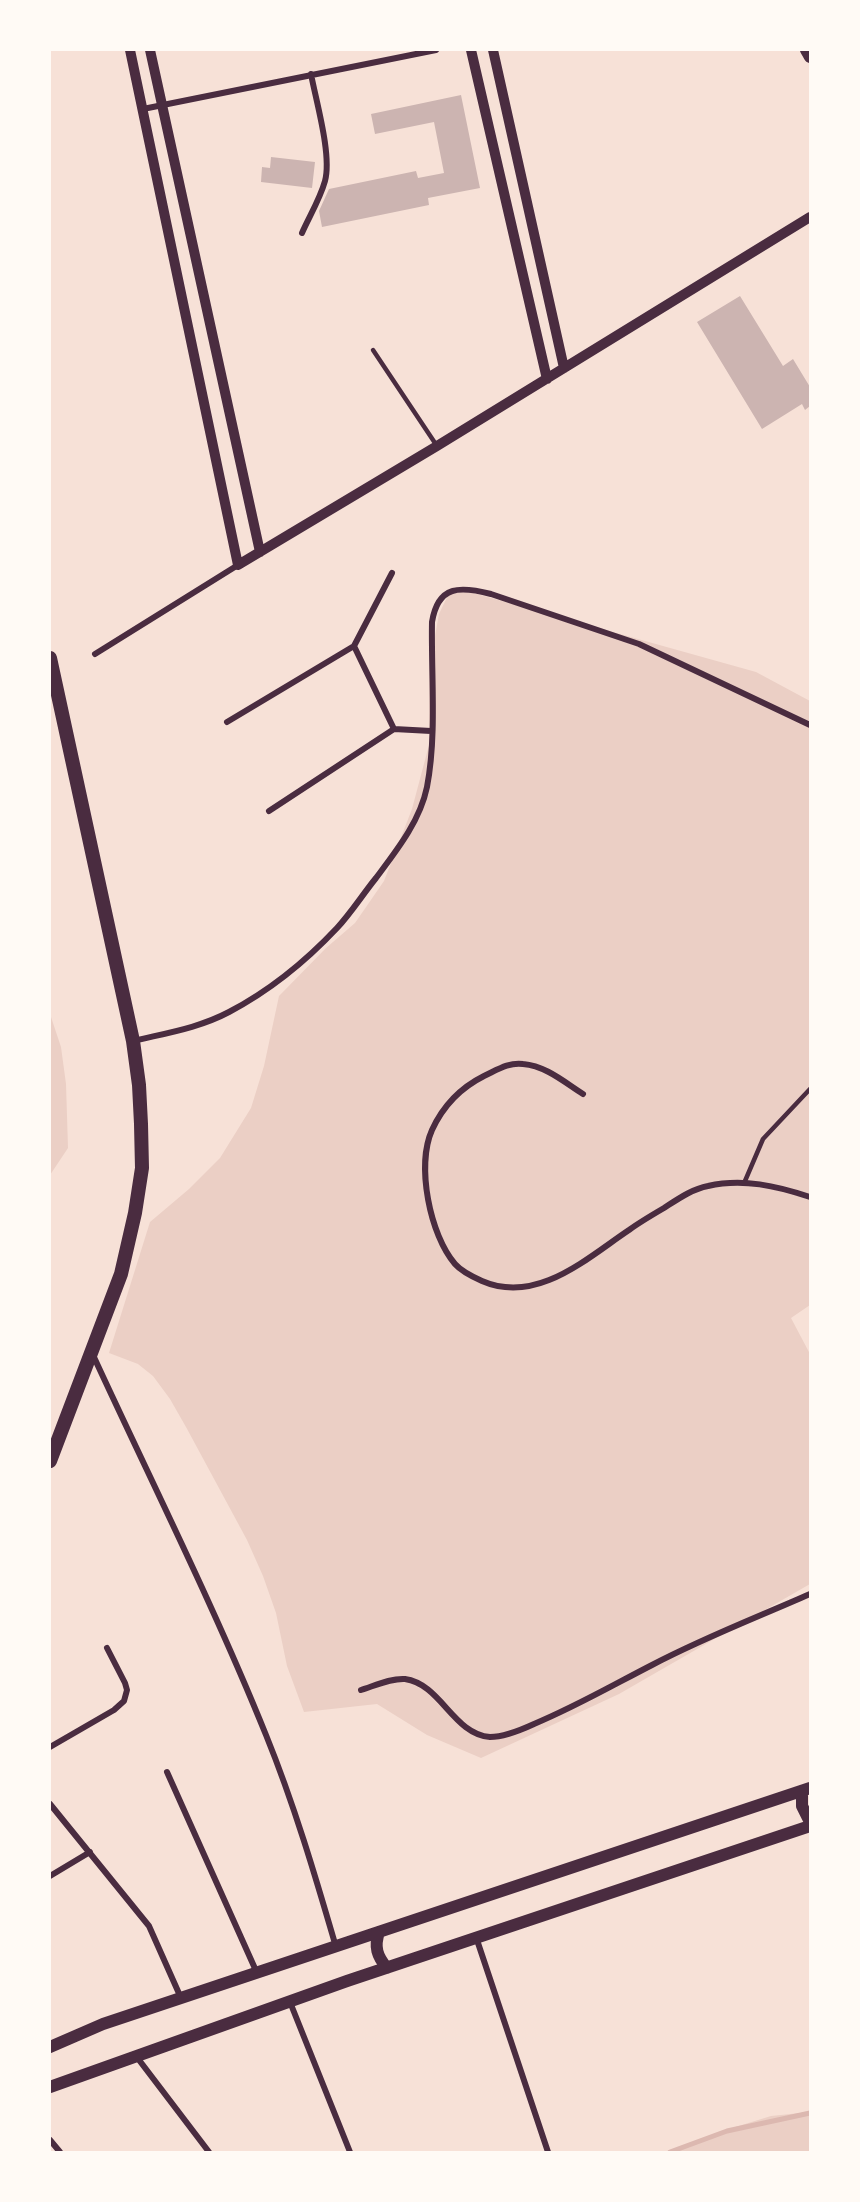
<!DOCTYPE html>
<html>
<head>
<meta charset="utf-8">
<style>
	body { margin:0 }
	#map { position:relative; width:860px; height:2202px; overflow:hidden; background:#f7e1d7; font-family:Lato,sans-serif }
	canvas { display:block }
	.frame { position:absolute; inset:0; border:51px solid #fffaf5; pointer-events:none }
</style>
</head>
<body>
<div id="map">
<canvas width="860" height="2202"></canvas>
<div class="frame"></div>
</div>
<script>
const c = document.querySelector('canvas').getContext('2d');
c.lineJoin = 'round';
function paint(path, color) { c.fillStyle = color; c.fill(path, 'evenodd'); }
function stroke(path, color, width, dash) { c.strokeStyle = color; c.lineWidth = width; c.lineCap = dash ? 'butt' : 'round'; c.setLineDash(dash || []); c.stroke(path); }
const green = new Path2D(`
	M452 587 756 672 810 701V1305L791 1318 810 1354V1584L619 1694 481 1758 427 1735 377 1704 304 1712 287 1666 276 1613 263 1576 247 1540 186 1427 170 1399 153 1376 138 1364 109 1353 150 1222 189 1189 220 1158 251 1108 264 1066 279 996 326 948 355 923 384 881 412 809 429 745V669L439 614Z
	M50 1014 61 1047 66 1084 68 1148 50 1175Z
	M810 2112V2152H675L729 2129 771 2116Z`);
const stream = new Path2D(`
	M670 2152 727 2131 810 2113`);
const building = new Path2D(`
	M461 95 480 188 428 198 429 205 322 227 319 211 329 189 416 171 418 178 444 173 434 122 375 134 371 114Z
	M271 157 315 162 312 188 261 182 262 167 270 168Z
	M740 296 783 366 793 359 810 387V406L805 410 802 404 762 429 697 322Z`);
const service = new Path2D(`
	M373 350 437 446
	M745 1181 763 1139 810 1089`);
const minor = new Path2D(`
	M143 109 436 50
	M302 233C309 217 320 199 325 181 332 155 316 101 311 74
	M354 646 394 729
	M95 654 238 565
	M227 722 354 646 392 573
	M269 811 394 729 431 731
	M133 1041C166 1033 199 1028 229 1012 269 991 306 961 337 928 351 913 363 894 376 878 397 850 420 821 427 787 437 735 431 675 432 622 438 585 460 586 491 594L639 644 810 725
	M583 1094C564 1082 546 1066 523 1064 509 1062 497 1070 484 1076 460 1088 443 1106 432 1130 416 1166 430 1235 455 1264 462 1272 473 1277 482 1281 537 1305 587 1258 629 1230 640 1222 652 1215 664 1208 678 1199 692 1189 708 1186 743 1178 777 1186 810 1197
	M93 1355C151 1481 214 1606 266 1735 294 1804 315 1875 336 1947
	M361 1690C374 1686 391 1678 405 1679 441 1684 453 1734 490 1737 505 1737 521 1730 534 1724 575 1707 613 1685 652 1665 703 1638 758 1617 810 1594
	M50 1747 114 1710 124 1701 127 1690 125 1683 107 1648
	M167 1772 257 1973
	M50 1804 149 1926 181 1998
	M50 1876 90 1852
	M476 1937 548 2152
	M290 2002 350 2152
	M136 2056 209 2152
	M50 2140 60 2152`);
const tertiary = new Path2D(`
	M130 50 238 565 437 446 810 217
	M150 50 260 552
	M471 50 547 379
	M493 50 564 368`);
const secondary = new Path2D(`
	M806 50 810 57
	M802 1791V1806L810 1822
	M379 1932C374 1947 377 1956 387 1968
	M50 2047 103 2024 810 1788
	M50 2087 347 1981 810 1826`);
const trunk = new Path2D(`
	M50 658 133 1041 139 1085 141 1124 142 1168 135 1213 121 1274 50 1461`);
paint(green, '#ebcfc5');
stroke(stream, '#dcb8b0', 5);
paint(building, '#ccb4b1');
stroke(service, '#4a2c40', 4.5);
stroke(minor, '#4a2c40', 6);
stroke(tertiary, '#4a2c40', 10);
stroke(secondary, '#4a2c40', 12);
stroke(trunk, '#4a2c40', 14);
</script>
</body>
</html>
